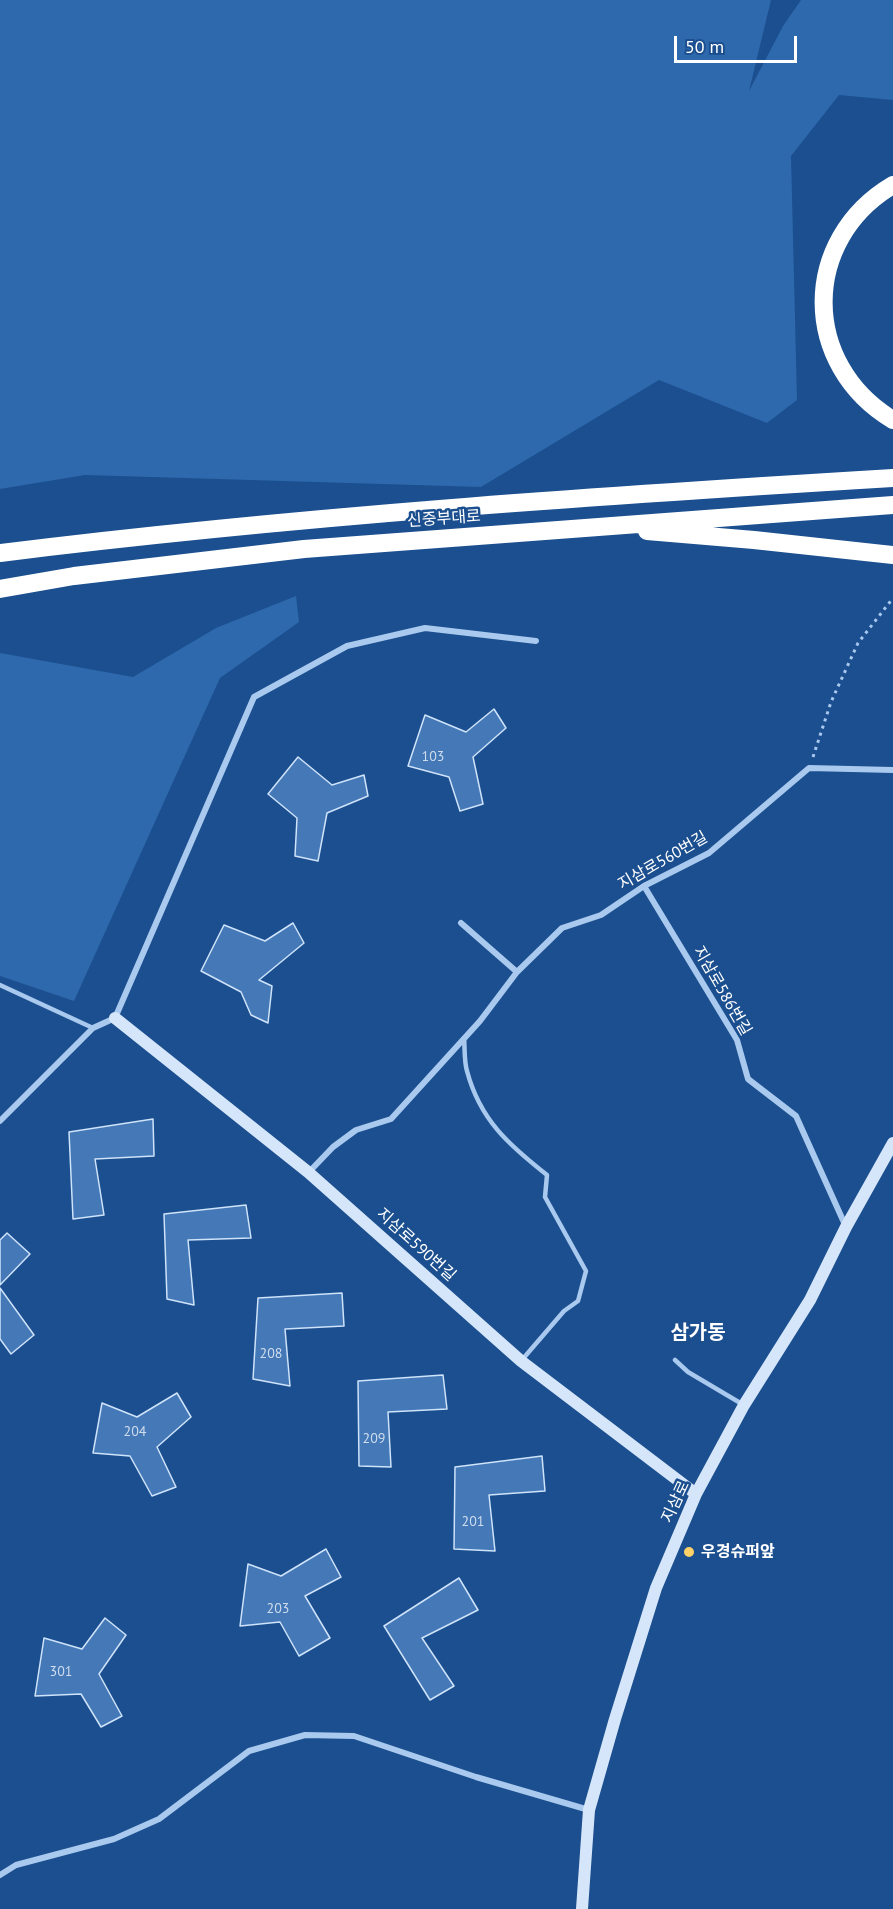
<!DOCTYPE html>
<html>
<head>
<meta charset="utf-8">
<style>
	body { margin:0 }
	#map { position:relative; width:893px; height:1909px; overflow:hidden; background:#1b4f8f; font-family:"PT Sans",sans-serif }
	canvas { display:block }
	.scale { position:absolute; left:674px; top:36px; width:123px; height:27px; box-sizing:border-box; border:3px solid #fff; border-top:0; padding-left:8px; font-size:18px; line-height:21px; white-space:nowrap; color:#fff; -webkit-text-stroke:4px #1b4f8f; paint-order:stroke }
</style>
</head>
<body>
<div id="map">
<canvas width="893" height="1909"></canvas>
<div class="scale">50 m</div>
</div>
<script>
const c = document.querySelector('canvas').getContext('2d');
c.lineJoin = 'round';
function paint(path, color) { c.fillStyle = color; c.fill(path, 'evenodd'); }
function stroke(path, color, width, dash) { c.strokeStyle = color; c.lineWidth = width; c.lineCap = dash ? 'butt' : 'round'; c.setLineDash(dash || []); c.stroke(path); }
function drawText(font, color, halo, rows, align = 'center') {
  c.font = font + ' "PT Sans","Noto Sans KR",sans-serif'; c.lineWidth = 5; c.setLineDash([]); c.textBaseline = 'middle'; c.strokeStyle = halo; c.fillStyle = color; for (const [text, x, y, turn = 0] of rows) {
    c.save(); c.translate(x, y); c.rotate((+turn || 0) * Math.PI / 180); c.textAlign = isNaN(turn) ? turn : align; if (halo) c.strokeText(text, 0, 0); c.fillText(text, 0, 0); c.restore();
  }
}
const green = new Path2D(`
	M0 0H771L749 91 783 26 801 0H893V100L839 95 791 156 797 400 767 423 659 380 481 487 85 475 0 489Z
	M296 596 299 622 220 678 74 1001 0 976V653L133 677 216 628Z`);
const building = new Path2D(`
	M494 709 506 728 473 757 483 804 460 811 449 777 408 766 425 715 466 732Z
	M298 757 332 785 364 775 368 796 327 813 318 861 295 856 297 818 268 794Z
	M293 923 304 943 259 980 272 986 268 1023 251 1015 241 992 201 971 224 925 265 941Z
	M153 1119 154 1156 95 1159 104 1215 73 1219 69 1132Z
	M246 1205 251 1238 188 1240 194 1305 167 1299 164 1214Z
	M7 1233 30 1254 0 1285V1240Z
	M0 1288 34 1335 11 1354 0 1339Z
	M342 1293 344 1326 285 1329 290 1386 253 1379 258 1298Z
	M443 1375 447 1409 388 1412 391 1467 359 1466 358 1381Z
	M177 1393 191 1417 157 1447 176 1487 152 1496 130 1456 93 1453 102 1403 137 1417Z
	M542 1456 545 1491 489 1495 495 1551 454 1549 455 1467Z
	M326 1549 341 1577 305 1596 330 1638 299 1656 280 1622 240 1626 248 1564 281 1576Z
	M459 1578 478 1610 422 1638 454 1686 430 1700 384 1626Z
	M105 1618 126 1635 99 1674 122 1716 101 1727 81 1694 35 1696 44 1638 82 1649Z`);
const path = new Path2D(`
	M813 757 831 702 858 643 893 598`);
const lane = new Path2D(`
	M0 985 93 1028
	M464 1038C465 1049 464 1061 467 1071 480 1120 509 1145 547 1175L545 1197 586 1271 578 1301 564 1311 521 1361
	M675 1360 688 1372 742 1404`);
const street = new Path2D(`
	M644 886 737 1040 748 1079 796 1116 846 1227
	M461 923 517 972 562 928 601 915 644 886 709 853 809 768 893 770
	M0 1121 93 1028 115 1018 254 697 347 646 425 628 536 641
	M309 1172 333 1147 356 1130 391 1119 480 1021 517 972
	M0 1875 16 1865 114 1839 159 1819 249 1751 305 1735 354 1736 476 1777 589 1810`);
const secondary = new Path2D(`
	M115 1018 308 1172 521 1361 696 1494
	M582 1909 589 1810 615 1719 656 1588 696 1494 744 1405 810 1300 846 1227 893 1143`);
const highway = new Path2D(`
	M893 185C800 240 801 365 893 420
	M647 531 754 540 893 555
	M0 553C297 516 595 496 893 478
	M0 589 74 576 304 549 893 505`);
const markers = [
	[689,1552,6,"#ffd166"]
];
const numberNames = [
	["103",433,757],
	["208",271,1354],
	["204",135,1432],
	["209",374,1439],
	["201",473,1522],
	["203",278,1609],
	["301",61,1672]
];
const streetNames = [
	["신중부대로",444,519,-4],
	["지삼로560번길",663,861,-30],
	["지삼로586번길",722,991,60],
	["지삼로590번길",416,1245,42],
	["지삼로",676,1502,-65]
];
const poiNames = [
	["우경슈퍼앞",701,1552]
];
const quarterNames = [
	["삼가동",698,1333]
];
paint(green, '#2e69ad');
paint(building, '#4478b7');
stroke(building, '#cfe3fa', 1.5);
stroke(path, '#a9c9ee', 3, [3, 4.5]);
stroke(lane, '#a9c9ee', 4.5);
stroke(street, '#a9c9ee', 6);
stroke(secondary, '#d6e6fa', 12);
stroke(highway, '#fff', 18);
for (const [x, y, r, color] of markers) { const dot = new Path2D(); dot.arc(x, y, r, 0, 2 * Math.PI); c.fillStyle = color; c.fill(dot); stroke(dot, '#1b4f8f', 2); }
drawText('14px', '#d0dded', null, numberNames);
drawText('16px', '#fff', '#1b4f8f', streetNames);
drawText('bold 16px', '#fff', '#1b4f8f', poiNames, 'left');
drawText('bold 20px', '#fff', '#1b4f8f', quarterNames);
</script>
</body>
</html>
